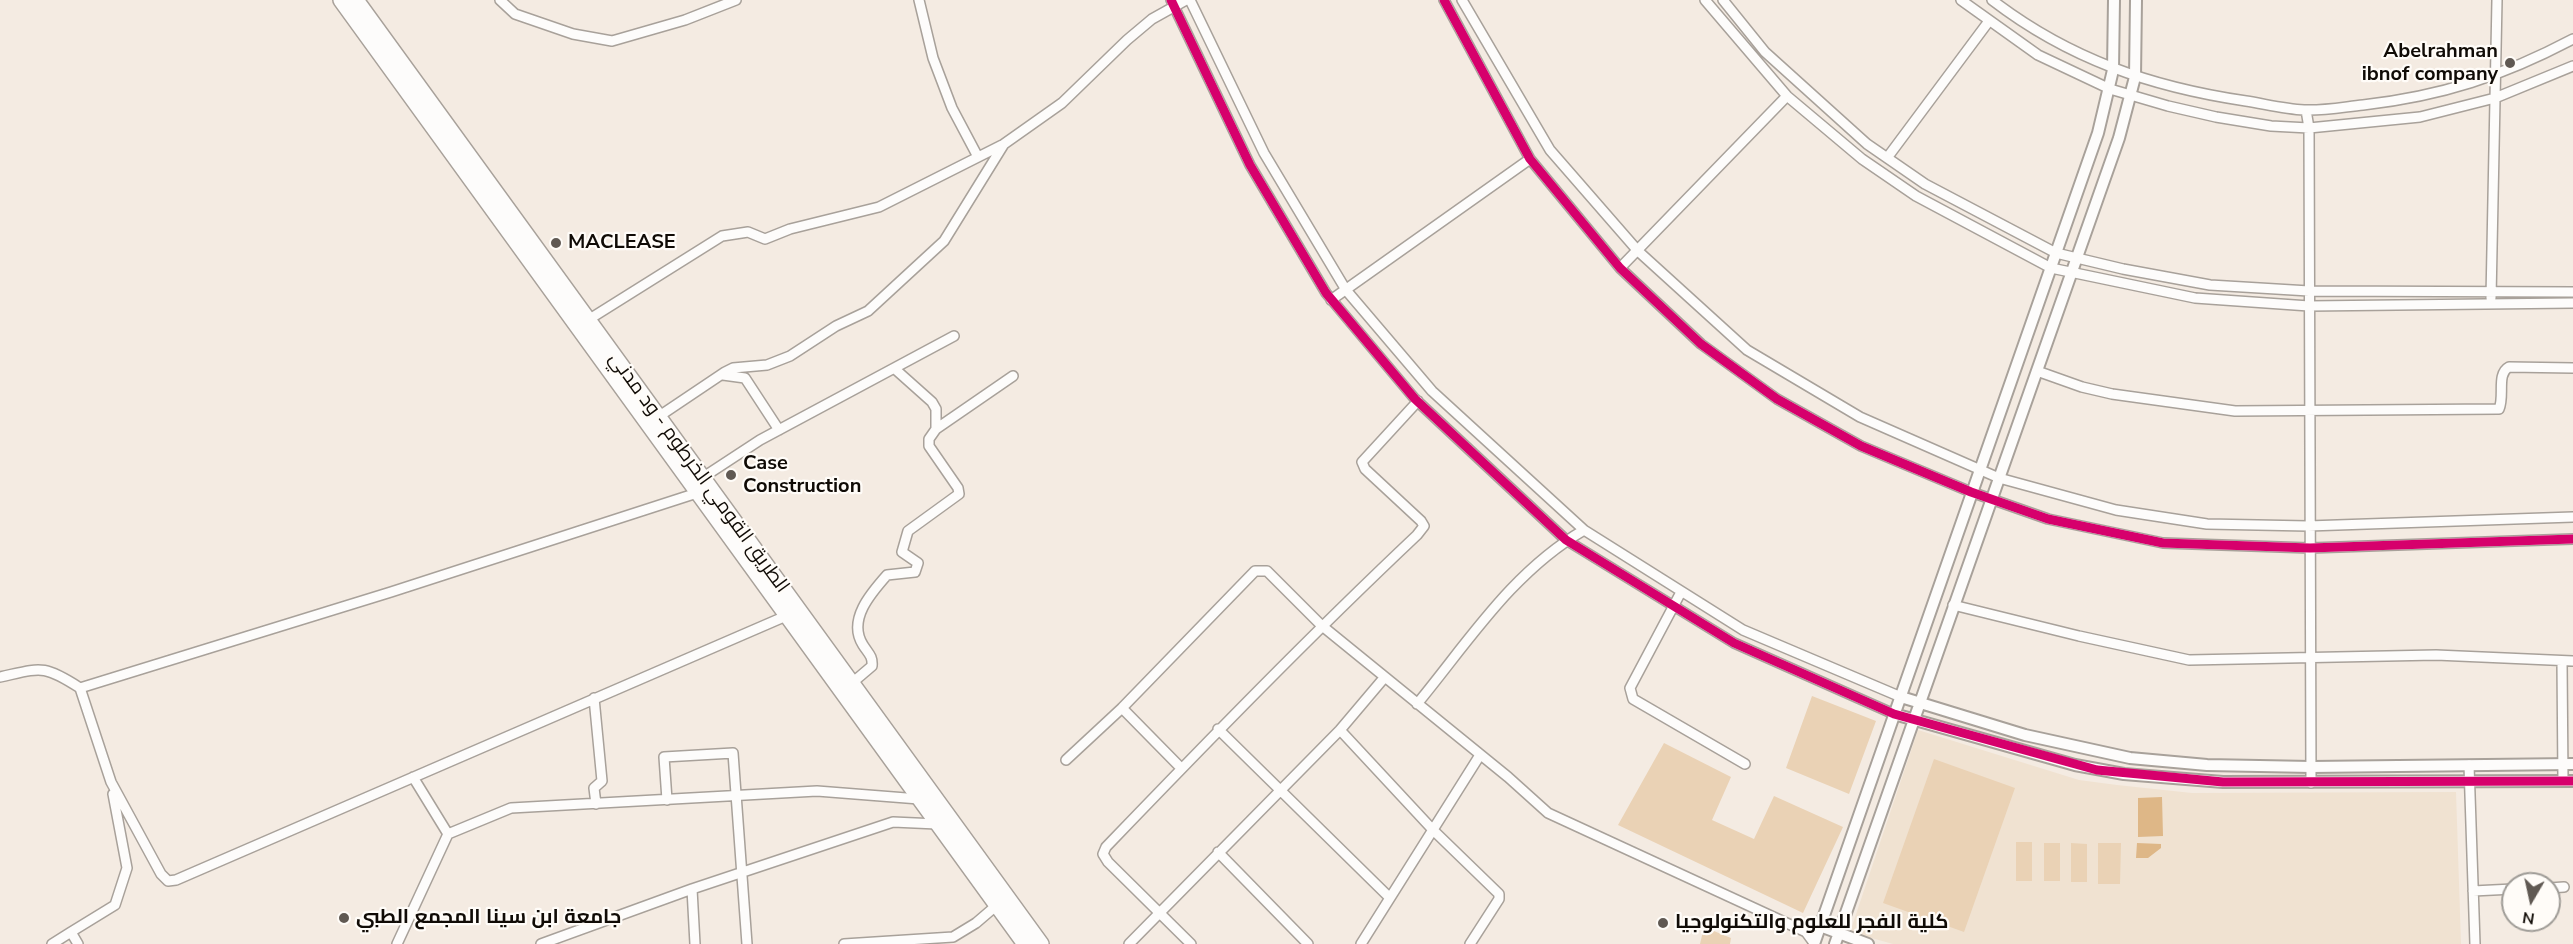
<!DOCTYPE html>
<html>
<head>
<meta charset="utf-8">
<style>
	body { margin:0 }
	#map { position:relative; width:2573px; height:944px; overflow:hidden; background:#f4ebe2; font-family:"Nunito Sans",sans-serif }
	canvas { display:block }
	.north { position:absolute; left:2501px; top:872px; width:60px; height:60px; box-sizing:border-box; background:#fffcf8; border:2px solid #9f9c97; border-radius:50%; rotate:189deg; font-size:16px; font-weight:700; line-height:24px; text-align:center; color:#100b06 }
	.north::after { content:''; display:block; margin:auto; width:21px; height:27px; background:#605953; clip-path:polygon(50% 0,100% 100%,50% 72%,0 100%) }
</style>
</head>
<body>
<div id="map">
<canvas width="2573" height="944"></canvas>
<div class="north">N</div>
</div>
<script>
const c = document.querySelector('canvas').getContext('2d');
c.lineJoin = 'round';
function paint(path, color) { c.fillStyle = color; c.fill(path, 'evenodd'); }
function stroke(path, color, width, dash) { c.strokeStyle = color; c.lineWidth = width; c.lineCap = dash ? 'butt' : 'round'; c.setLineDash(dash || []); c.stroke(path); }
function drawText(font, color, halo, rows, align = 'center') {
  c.font = font + ' "Nunito Sans",Cairo,sans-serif'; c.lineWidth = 4.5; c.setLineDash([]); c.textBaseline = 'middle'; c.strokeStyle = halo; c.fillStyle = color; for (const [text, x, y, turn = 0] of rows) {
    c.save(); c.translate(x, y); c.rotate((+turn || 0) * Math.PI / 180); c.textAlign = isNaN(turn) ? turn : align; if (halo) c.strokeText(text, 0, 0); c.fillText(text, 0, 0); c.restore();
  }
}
const built = new Path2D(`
	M1918 730 2079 780 2117 785 2192 793 2456 792 2461 944H1893L1850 932Z`);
const green = new Path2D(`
	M1812 696 1876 721 1849 794 1786 768Z
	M1664 743 1731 777 1712 820 1754 839 1774 796 1843 827 1803 913 1618 825Z
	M1934 759 2015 788 1964 932 1883 903Z
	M2016 842H2032V881H2016Z
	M2044 843H2060V881H2044Z
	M2071 843 2087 844V882H2071Z
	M2098 843H2121L2120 884H2098Z
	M1704 927 1731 938 1730 944H1700Z`);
const water = new Path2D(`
	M2162 797 2163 836 2138 837V798Z
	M2137 843 2161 844V848L2148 858H2136Z`);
const minor = new Path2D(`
	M500 0 515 14 573 34 612 41 685 20 736 0
	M919 0 933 58 952 108 978 157
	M1171 0 1250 165 1326 293 1415 399 1566 540 1734 643 1894 714
	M1190 0 1264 153 1346 290 1432 391 1584 530 1743 630 1901 697
	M1444 0 1530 159 1620 268 1701 344 1777 399 1861 446 1971 492 2048 519 2163 543 2310 548 2573 539
	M1462 0 1550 150 1638 251 1747 350 1860 417 1999 478 2116 510 2207 524 2308 526 2573 517
	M1705 0 1787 96 1862 159 1916 196 2051 268 2195 298 2309 306 2573 303
	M1723 0 1765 52 1867 144 1925 184 2056 253 2123 269 2210 285 2309 291 2573 292
	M1961 0 2038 55 2110 89 2168 106 2216 117 2271 126 2309 128 2420 117 2495 98 2573 66
	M1992 0C2069 59 2151 87 2246 101 2265 104 2285 109 2304 110 2323 111 2344 107 2363 105 2442 96 2503 76 2573 39
	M2306 110 2309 128 2311 783
	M1887 158 1989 21
	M1620 268 1787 96
	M2491 298 2497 0
	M1331 300 1530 159
	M588 320 722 236 748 232 765 239 790 229 879 207 1002 145
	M895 369 932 402 936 409V429
	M2037 371 2082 387 2112 394 2235 411 2499 409C2505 396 2496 374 2509 367L2573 368
	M723 375 745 378 779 430
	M658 417 725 372 733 368 767 365 790 356 836 326 868 311 944 241 1004 144 1062 103 1127 40 1152 19 1186 0
	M702 478 760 440 954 336
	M1681 592 1630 688 1633 699 1745 764
	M1953 605 2079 636 2189 660 2436 655 2573 661
	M2562 661 2563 781
	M0 677C41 668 43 664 80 688L111 782 161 874 168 881 176 880 786 616
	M852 683 872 666C873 656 868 653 863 645 847 620 871 593 887 575L915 572 918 563 902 552 908 531 959 494 958 488 929 446V439L936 429 1013 376
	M80 688 391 592 697 493
	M594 698 602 781 594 788 596 804
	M1417 704C1469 641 1512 572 1584 530
	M1122 708 1181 768
	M1218 729 1390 898
	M1340 730 1433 830 1499 894V899L1470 944
	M1066 760 1122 708 1255 571H1267L1321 625 1508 777 1548 813 1806 932 1814 943
	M2469 765 2475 944
	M667 800 664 757 733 753 747 944
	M448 834 511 808 817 791 919 799
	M1218 852 1308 944
	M2549 888 2564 887
	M692 889 695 944
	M2473 891 2513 889
	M52 944 71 932
	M78 944 71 932 115 905 127 868 113 794
	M397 944 448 834 413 777
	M541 944 692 889 893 822 937 824
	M844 944 953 937 976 923 997 905
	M1129 944 1340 730 1384 678
	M1191 944 1108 862 1103 854 1106 847C1208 741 1310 636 1417 535L1424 526 1421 521 1365 469 1362 462 1418 401
	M1361 944 1480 755`);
const tertiary = new Path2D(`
	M1901 697 2025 735 2130 758 2207 765 2311 767 2573 764
	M1894 714 2075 765 2124 774 2223 782 2573 781
	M1820 926 1868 944
	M1814 944 2098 133 2113 70 2114 0
	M1835 944 2119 138 2135 77 2136 0`);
const trunk = new Path2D(`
	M341 0 1025 944
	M356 0 1041 944`);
const cycleway = new Path2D(`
	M1171 0 1250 165 1326 293 1415 399 1566 540 1734 643 1894 714 2097 770 2223 782 2573 781
	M1444 0 1530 159 1620 268 1701 344 1777 399 1861 446 1971 492 2048 519 2163 543 2310 548 2573 539`);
const markers = [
	[2510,63,6,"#605953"],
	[556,243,6,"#605953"],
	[731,475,6,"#605953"],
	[344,918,6,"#605953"],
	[1663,923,6,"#605953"]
];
const poiNames = [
	["Abelrahman",2498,52,"right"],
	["ibnof company",2498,75,"right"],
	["MACLEASE",568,243],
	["Case",743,464],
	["Construction",743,487],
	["جامعة ابن سينا المجمع الطبي",356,918],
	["كلية الفجر للعلوم والتكنولوجيا",1675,923]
];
const streetNames = [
	["الطريق القومي الخرطوم - ود مدني",698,473,54]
];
paint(built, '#f0e2d1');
paint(green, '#ead2b5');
paint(water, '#deb787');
stroke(minor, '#a8a19a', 12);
stroke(tertiary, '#a8a19a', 14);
stroke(trunk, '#a8a19a', 18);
stroke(minor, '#fdfcfb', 9);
stroke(tertiary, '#fdfcfb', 10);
stroke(trunk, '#fdfcfb', 15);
stroke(cycleway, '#d6006c', 9);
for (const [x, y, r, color] of markers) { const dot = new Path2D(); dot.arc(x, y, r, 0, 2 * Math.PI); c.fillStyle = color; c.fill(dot); stroke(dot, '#fffcf8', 2); }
drawText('bold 20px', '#100b06', '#fffcf8', poiNames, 'left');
drawText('20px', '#100b06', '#fffcf8', streetNames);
</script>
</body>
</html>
